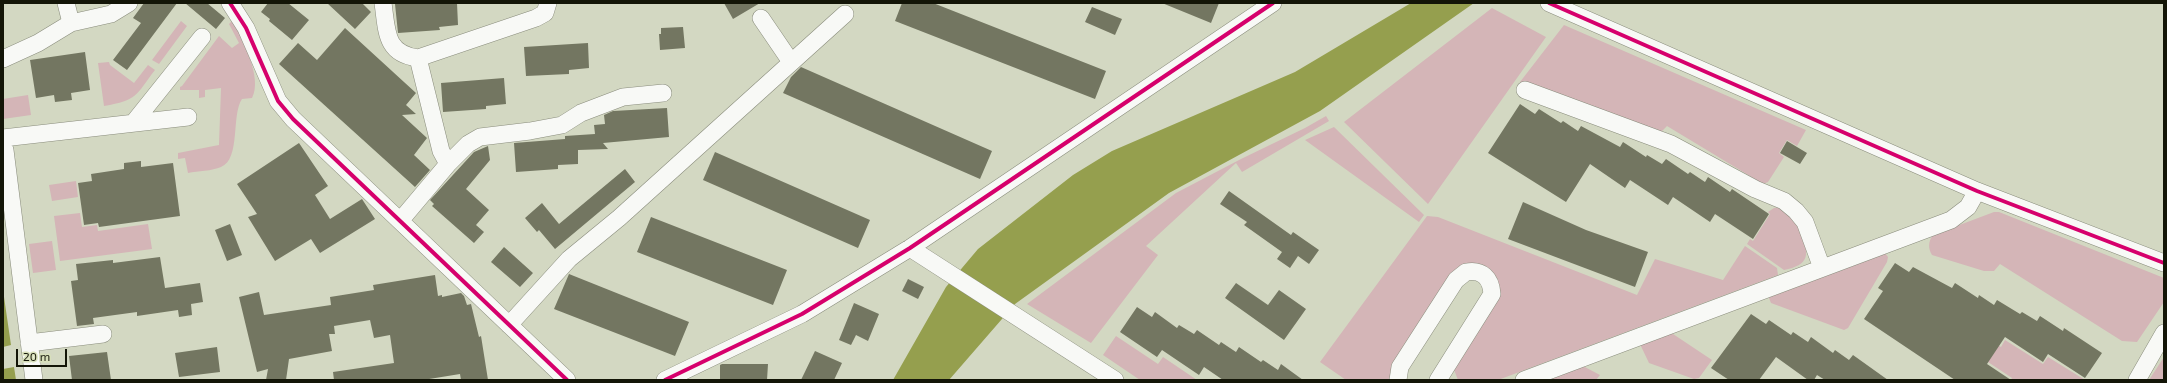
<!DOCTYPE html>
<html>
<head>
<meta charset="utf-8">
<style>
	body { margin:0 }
	#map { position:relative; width:2167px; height:383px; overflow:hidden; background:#d3d8c2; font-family:"Exo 2",sans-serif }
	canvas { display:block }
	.frame { position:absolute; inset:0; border:4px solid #131507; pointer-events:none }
	.scale { position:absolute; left:16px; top:349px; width:51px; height:18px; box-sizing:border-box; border:2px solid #131507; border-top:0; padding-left:5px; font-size:12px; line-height:14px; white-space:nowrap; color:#131507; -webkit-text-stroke:3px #d8e0ba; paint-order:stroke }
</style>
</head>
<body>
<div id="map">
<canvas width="2167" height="383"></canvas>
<div class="frame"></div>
<div class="scale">20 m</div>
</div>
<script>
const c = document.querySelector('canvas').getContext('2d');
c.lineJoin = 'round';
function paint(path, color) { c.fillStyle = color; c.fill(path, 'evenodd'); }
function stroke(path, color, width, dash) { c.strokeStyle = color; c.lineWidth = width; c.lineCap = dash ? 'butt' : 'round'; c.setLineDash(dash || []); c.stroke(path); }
const green = new Path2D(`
	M1492 8 1546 37 1428 204 1344 122Z
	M233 20C242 39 263 78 252 98L242 99C231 115 241 159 221 167 212 171 198 171 188 173L185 158 178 159V153L219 145 221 88 205 90V97L199 98V90H180V87L182 86 219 36 232 48 239 43 229 24Z
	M181 21 187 26 159 64 152 60Z
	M1564 25 1806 130 1797 146 1787 140 1779 153 1784 157 1768 182 1763 184 1667 126 1662 131 1651 132 1520 82Z
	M109 62 110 65 134 83 148 65 155 70C135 96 138 100 104 106L98 63Z
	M28 95 31 115 3 119V99Z
	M1326 116 1329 121 1242 172 1236 163 1146 246 1158 255 1091 343 1027 304 1176 193 1241 159 1305 128Z
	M1334 127 1424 215 1419 222 1305 140Z
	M76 181 78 197 52 201 49 185Z
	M1780 207C1785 211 1791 215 1795 219 1798 223 1799 230 1801 234 1810 255 1809 265 1784 270L1747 244 1750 239 1753 241 1770 214 1768 212 1774 208Z
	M1994 212H1999L2164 278V302L2137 342 2122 341 2000 264 1994 271H1984L1932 255C1928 248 1928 242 1933 235Z
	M80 213 82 227 97 225 98 231 148 224 152 249 60 261 54 216Z
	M1427 216 1438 217 1637 295 1655 259 1723 280 1745 246 1777 268 1778 275 1498 380H1458L1453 367 1493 305 1471 265 1392 380H1346L1320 362Z
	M52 241 56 270 33 273 29 244Z
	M1885 253 1888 257 1887 262 1848 328 1844 330 1771 303 1769 298 1772 294Z
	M1916 314 1963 323 2001 347 2005 340 2043 364 2048 357 2085 380H2011L2012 378Z
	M1670 332 1712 360 1699 378 1694 379 1649 363 1639 342Z
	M1116 336 1158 364 1163 357 1197 380H1140L1103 355Z
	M2164 357V380H2149Z
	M1581 365 1600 375 1596 380H1537Z`);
const water = new Path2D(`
	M1411 3H1474L1320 111 1169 193 1015 304 949 380H893L946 287 978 249 1073 175 1112 151 1295 72Z
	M3 290 11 345 3 347Z
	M14 367 16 380H3V369Z`);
const building = new Path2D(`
	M144 3H177L127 70 113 60 141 23 133 18Z
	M185 3H207L225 18 216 29Z
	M268 3H288L309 20 292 40 269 21 270 19 261 12Z
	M327 3H362L371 12 355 29Z
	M409 3H457L458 25 439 27 440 30 398 33 395 4Z
	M724 3H760L733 19Z
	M902 3H933L1106 71 1095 99 895 21Z
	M1162 3H1219L1211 23Z
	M1092 7 1122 19 1115 35 1085 22Z
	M683 27 685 48 660 50 659 34H661V28Z
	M345 28 416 93 406 105 416 114 402 115 427 138 414 155 430 170 415 187 279 64 298 43 317 60Z
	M588 43 589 68 569 70V74L526 76 524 47Z
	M85 52 90 90 71 93 72 100 55 102 54 95 36 98 30 60Z
	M801 67 992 151 980 179 783 93 791 77Z
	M504 78 506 104 486 106V109L443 112 441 83Z
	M1520 104 1535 114 1539 109 1561 123 1563 121 1578 131 1581 126 1620 147 1623 142 1646 157 1647 155 1662 164 1666 159 1688 174 1690 172 1705 182 1708 177 1730 192 1732 189 1769 214 1753 239 1715 214 1710 222 1673 197 1668 205 1630 180 1625 188 1590 164 1566 202 1488 153Z
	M667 108 669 137 603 143 608 149 578 150V164L558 165V169L516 172 514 143 565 139V136L595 134 594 125 605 124 604 115 613 111Z
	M1787 141 1807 153 1800 164 1780 153Z
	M299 143 328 186 315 195 330 219 362 199 375 219 320 253 311 239 275 261 248 217 257 214 237 184Z
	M488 146 490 160 466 189 489 210 476 225 484 232 474 243 432 206 434 204 430 200 474 152Z
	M715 152 870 220 858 248 703 180Z
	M141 161V167L173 163 180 216 99 227 98 223 84 225 78 183 92 181 91 174 124 169V163Z
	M625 169 635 182 555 249 539 230 537 232 525 218 542 203 559 224Z
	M1229 191 1291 235 1293 232 1319 250 1309 264 1298 256 1290 268 1277 259 1282 252 1244 225 1247 222 1220 204Z
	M1523 202 1586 230 1648 252 1635 287 1508 239Z
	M651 217 787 270 773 305 637 252Z
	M230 224 242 255 227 261 215 230Z
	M504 247 533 273 520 287 491 262Z
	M160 257 165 288 200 283 203 302 191 304 192 315 179 317 178 310 137 316V312L93 318 94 324 77 326 71 281 78 280 76 264 113 260V263Z
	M1895 263 1909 272 1913 267 1952 288 1955 283 1978 298 1979 295 1994 305 1997 300 2020 314 2022 312 2037 321 2040 316 2063 331 2064 328 2102 353 2085 378 2048 354 2043 362 2005 337 1987 364 2011 380H1955L1864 319 1883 291 1878 288Z
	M569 274 689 322 675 356 554 309Z
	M435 275 438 296 442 295V297L461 293 464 296 467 305 471 304 479 337 481 336 488 380H461L460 374 423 380H334L333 372 394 363 390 335 374 338 370 320 334 326 335 334H329L332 351 289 359 286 380H266L268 369 257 372 239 297 259 292 264 315 331 305 330 297 374 290 373 285Z
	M908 279 924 287 918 299 902 291Z
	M1236 283 1268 305 1279 290 1306 309 1284 340 1225 298Z
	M854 303 879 314 868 341 856 335 851 345 839 340Z
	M1137 307 1152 317 1155 312 1177 328 1179 325 1194 334 1197 330 1219 345 1221 342 1236 352 1239 347 1261 362 1263 360 1278 370 1281 364 1303 380H1223L1204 367 1199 375 1162 350 1157 357 1120 332Z
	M1751 314 1766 324 1769 320 1791 335 1793 332 1808 342 1811 337 1833 353 1835 350 1849 360 1853 355 1888 380H1825L1817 375 1814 380H1808L1776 357 1759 380H1729L1711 368Z
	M217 347 220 372 179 377 175 353Z
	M815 351 842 363 834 380H801Z
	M107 352 111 380H72L69 356Z
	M722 364H768L767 380H720V365Z`);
const minor = new Path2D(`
	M230 3 246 28 278 101 293 119 567 380
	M383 3C387 31 385 54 418 58L441 151 448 164
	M1549 3 1977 191 2164 263
	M761 18 791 62
	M71 23 111 14 129 3
	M418 58 536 18 545 13 548 3
	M3 59 38 43 71 23 66 3
	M1525 90 1671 144 1755 189 1784 201 1796 211 1805 222 1822 268
	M134 122 202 37
	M3 138 188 117
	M3 147 5 150 34 380
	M400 221 448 164 468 144 480 137 530 131 562 125 581 113 623 97 663 93
	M910 248 1115 380
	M509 325 569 259 619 218 845 14
	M29 343 103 334
	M665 380 802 314 910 248 1273 3
	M1398 380 1400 367 1456 280 1466 272C1482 269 1491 278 1492 294L1438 380
	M1524 380 1951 220 1968 207 1977 191
	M2137 380 2164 333`);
const cycleway = new Path2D(`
	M230 3 246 28 278 101 293 119 567 380
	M1549 3 1977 191 2164 263
	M665 380 802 314 910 248 1273 3`);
paint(green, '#d4b5b7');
paint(water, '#959f4e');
paint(building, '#737661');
stroke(minor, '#898c7c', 18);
stroke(minor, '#f8f9f6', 17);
stroke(cycleway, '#d6006c', 4);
</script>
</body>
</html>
